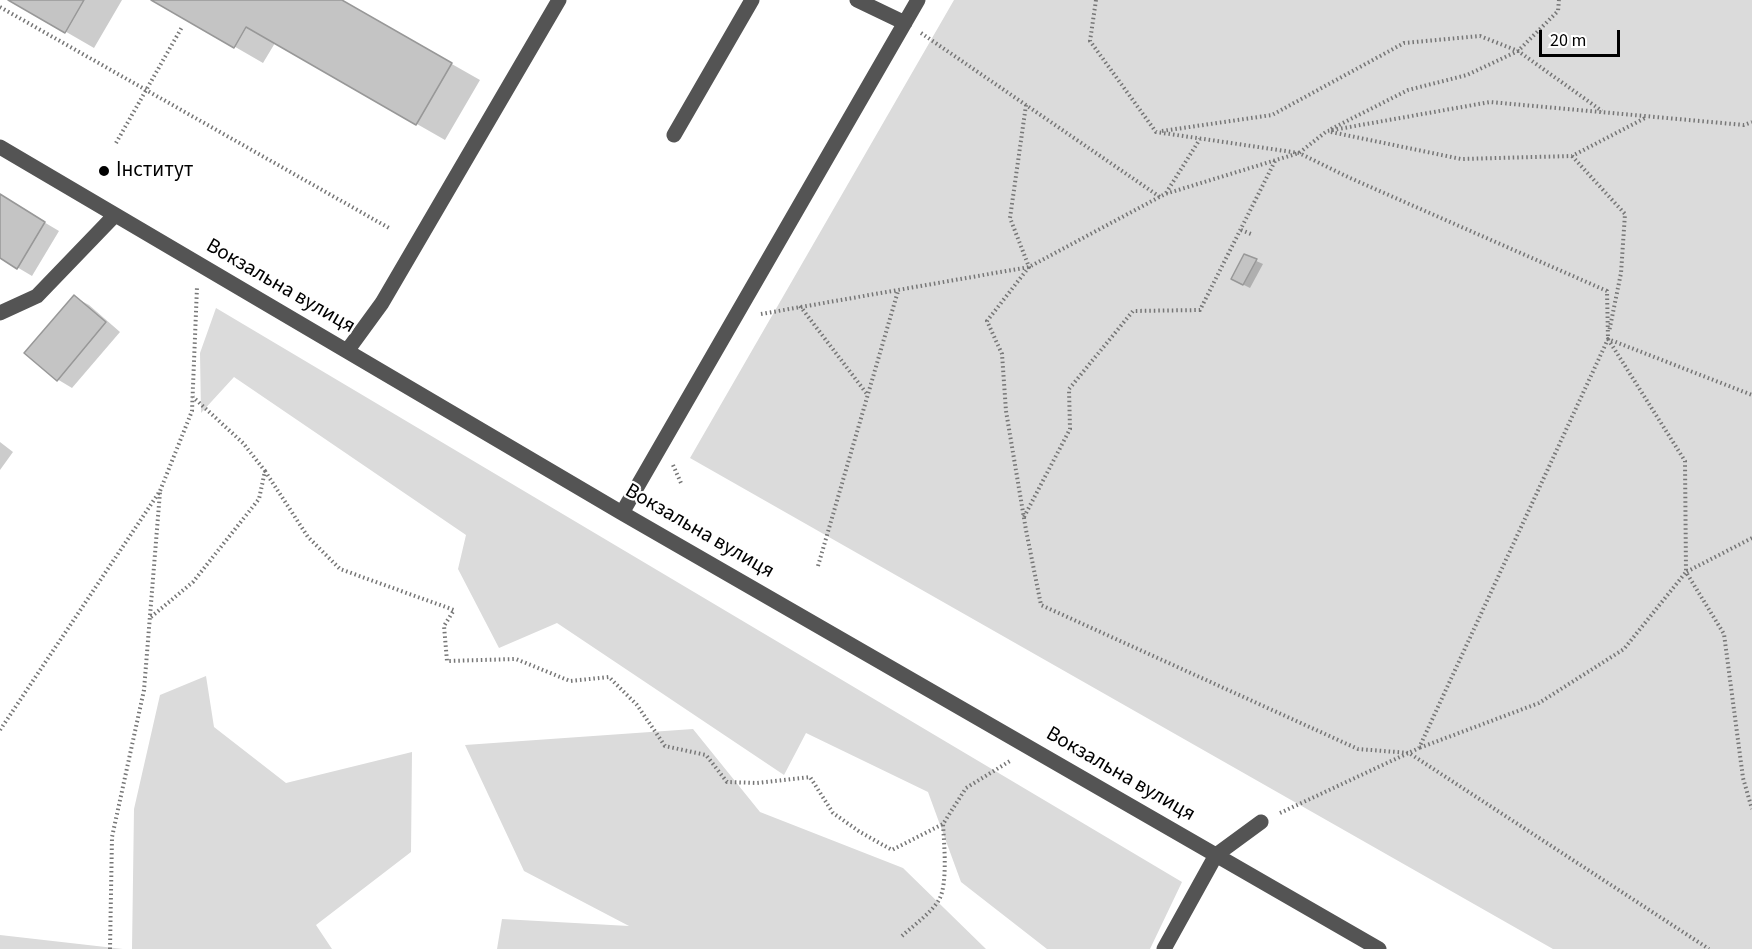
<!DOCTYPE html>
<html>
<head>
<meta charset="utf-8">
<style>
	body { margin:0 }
	#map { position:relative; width:1752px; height:949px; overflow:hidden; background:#fff; font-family:"Source Sans 3",sans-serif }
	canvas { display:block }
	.scale { position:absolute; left:1539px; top:30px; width:81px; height:27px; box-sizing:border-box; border:3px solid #000; border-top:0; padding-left:8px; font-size:18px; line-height:21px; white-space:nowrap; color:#000; -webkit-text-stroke:4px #fff; paint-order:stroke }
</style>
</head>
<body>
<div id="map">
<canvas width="1752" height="949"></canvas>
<div class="scale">20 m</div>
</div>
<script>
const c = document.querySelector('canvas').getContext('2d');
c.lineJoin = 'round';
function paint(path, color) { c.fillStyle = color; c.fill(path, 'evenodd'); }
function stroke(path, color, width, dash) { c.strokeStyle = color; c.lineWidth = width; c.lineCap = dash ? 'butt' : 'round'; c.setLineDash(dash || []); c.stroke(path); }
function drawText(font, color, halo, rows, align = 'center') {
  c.font = font + ' "Source Sans 3",sans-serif'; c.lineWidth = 4.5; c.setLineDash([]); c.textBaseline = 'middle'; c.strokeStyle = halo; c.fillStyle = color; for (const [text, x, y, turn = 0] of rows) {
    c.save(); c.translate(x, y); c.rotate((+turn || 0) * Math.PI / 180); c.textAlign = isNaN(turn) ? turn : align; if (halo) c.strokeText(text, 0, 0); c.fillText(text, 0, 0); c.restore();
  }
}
const green = new Path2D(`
	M954 0H1752V949H1553L690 458Z
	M216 308 1182 882 1150 949H1047L961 882 928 792 806 733 784 775 557 623 499 648 458 569 466 535 234 377 201 413 200 353Z
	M206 676 214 727 286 783 412 752 411 852 316 925 332 949H132L134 809 160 695Z
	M693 729 760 812 903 868 986 949H497L502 919 629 926 524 871 465 745Z
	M0 935 123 949H0Z`);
const shadow = new Path2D(`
	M11 0H122L94 48Z
	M154 0H339L480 80 445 140 275 43 263 63Z
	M0 196 59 231 32 276 0 257Z
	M1245 256 1263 264 1250 288 1240 283Z
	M74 297 89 305 120 332 72 388 57 379Z
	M0 442 13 452 0 470Z`);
const building = new Path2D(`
	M8 0H84L65 33Z
	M151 0H342L452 63 416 125 246 27 234 48Z
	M0 194 45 222 17 269 0 258Z
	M1244 254 1257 259 1243 285 1231 279Z
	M74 295 106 322 57 381 24 353Z`);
const path = new Path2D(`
	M1096 0 1090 41 1156 132 1299 153 1350 178 1607 291 1608 339 1685 461 1686 572 1624 649 1539 703 1419 748
	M0 7 389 228
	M921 33 1160 197
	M1026 105 1010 218 1029 267 987 321 1002 354 1006 411 1026 530 1041 605 1358 749 1409 753 1709 949
	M1331 129 1408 90 1467 75 1518 51 1558 11 1559 0
	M1162 131 1272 115 1404 43 1480 36 1518 51 1602 111
	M1331 132 1461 159 1572 156 1647 117
	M116 143 182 27
	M1572 156 1625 214 1621 273 1609 332
	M1166 193 1200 139
	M1241 230 1251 234
	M800 306 867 394
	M761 314 1029 267 1165 194 1299 153 1327 131 1490 102 1744 125 1752 122
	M673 465 681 483
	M265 471 308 537 340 569 454 610 444 626 447 661 516 659 570 681 609 677 637 705 665 746 706 755 727 782 757 783 810 777 833 813 860 832 892 850 943 824 966 788 1010 761
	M1024 517 1070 429 1069 389 1133 311 1200 310 1275 161
	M1752 538 1686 572 1724 634 1743 778 1752 809
	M818 566 898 291
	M151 617 193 582 259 499 265 471 243 443 193 397
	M0 730 160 491 192 411 197 287
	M1280 813 1419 748 1608 339 1752 395
	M902 936C914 925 930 914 939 900 948 884 944 843 943 824
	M110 949 112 837 144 690 160 492`);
const minor = new Path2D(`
	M857 0 905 23
	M674 135 752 0
	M0 147 622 513 1379 949
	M0 313 37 296 115 215
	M347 351 382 303 559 0
	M622 513 918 0
	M1164 949 1216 855 1261 822`);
const markers = [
	[104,171,6,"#000"]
];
const poiNames = [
	["Інститут",116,171]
];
const streetNames = [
	["Вокзальна вулиця",280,287,30],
	["Вокзальна вулиця",699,532,30],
	["Вокзальна вулиця",1120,775,30]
];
paint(green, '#dbdbdb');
paint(shadow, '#0003');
paint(building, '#c4c4c4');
stroke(building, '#989898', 1.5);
stroke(path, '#767676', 4, [1.5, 3]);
stroke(minor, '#545454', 15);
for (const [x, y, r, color] of markers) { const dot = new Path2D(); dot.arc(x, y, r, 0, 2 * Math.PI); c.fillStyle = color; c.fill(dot); stroke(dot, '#fff', 2); }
drawText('21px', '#000', '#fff', poiNames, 'left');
drawText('21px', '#000', '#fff', streetNames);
</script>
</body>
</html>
